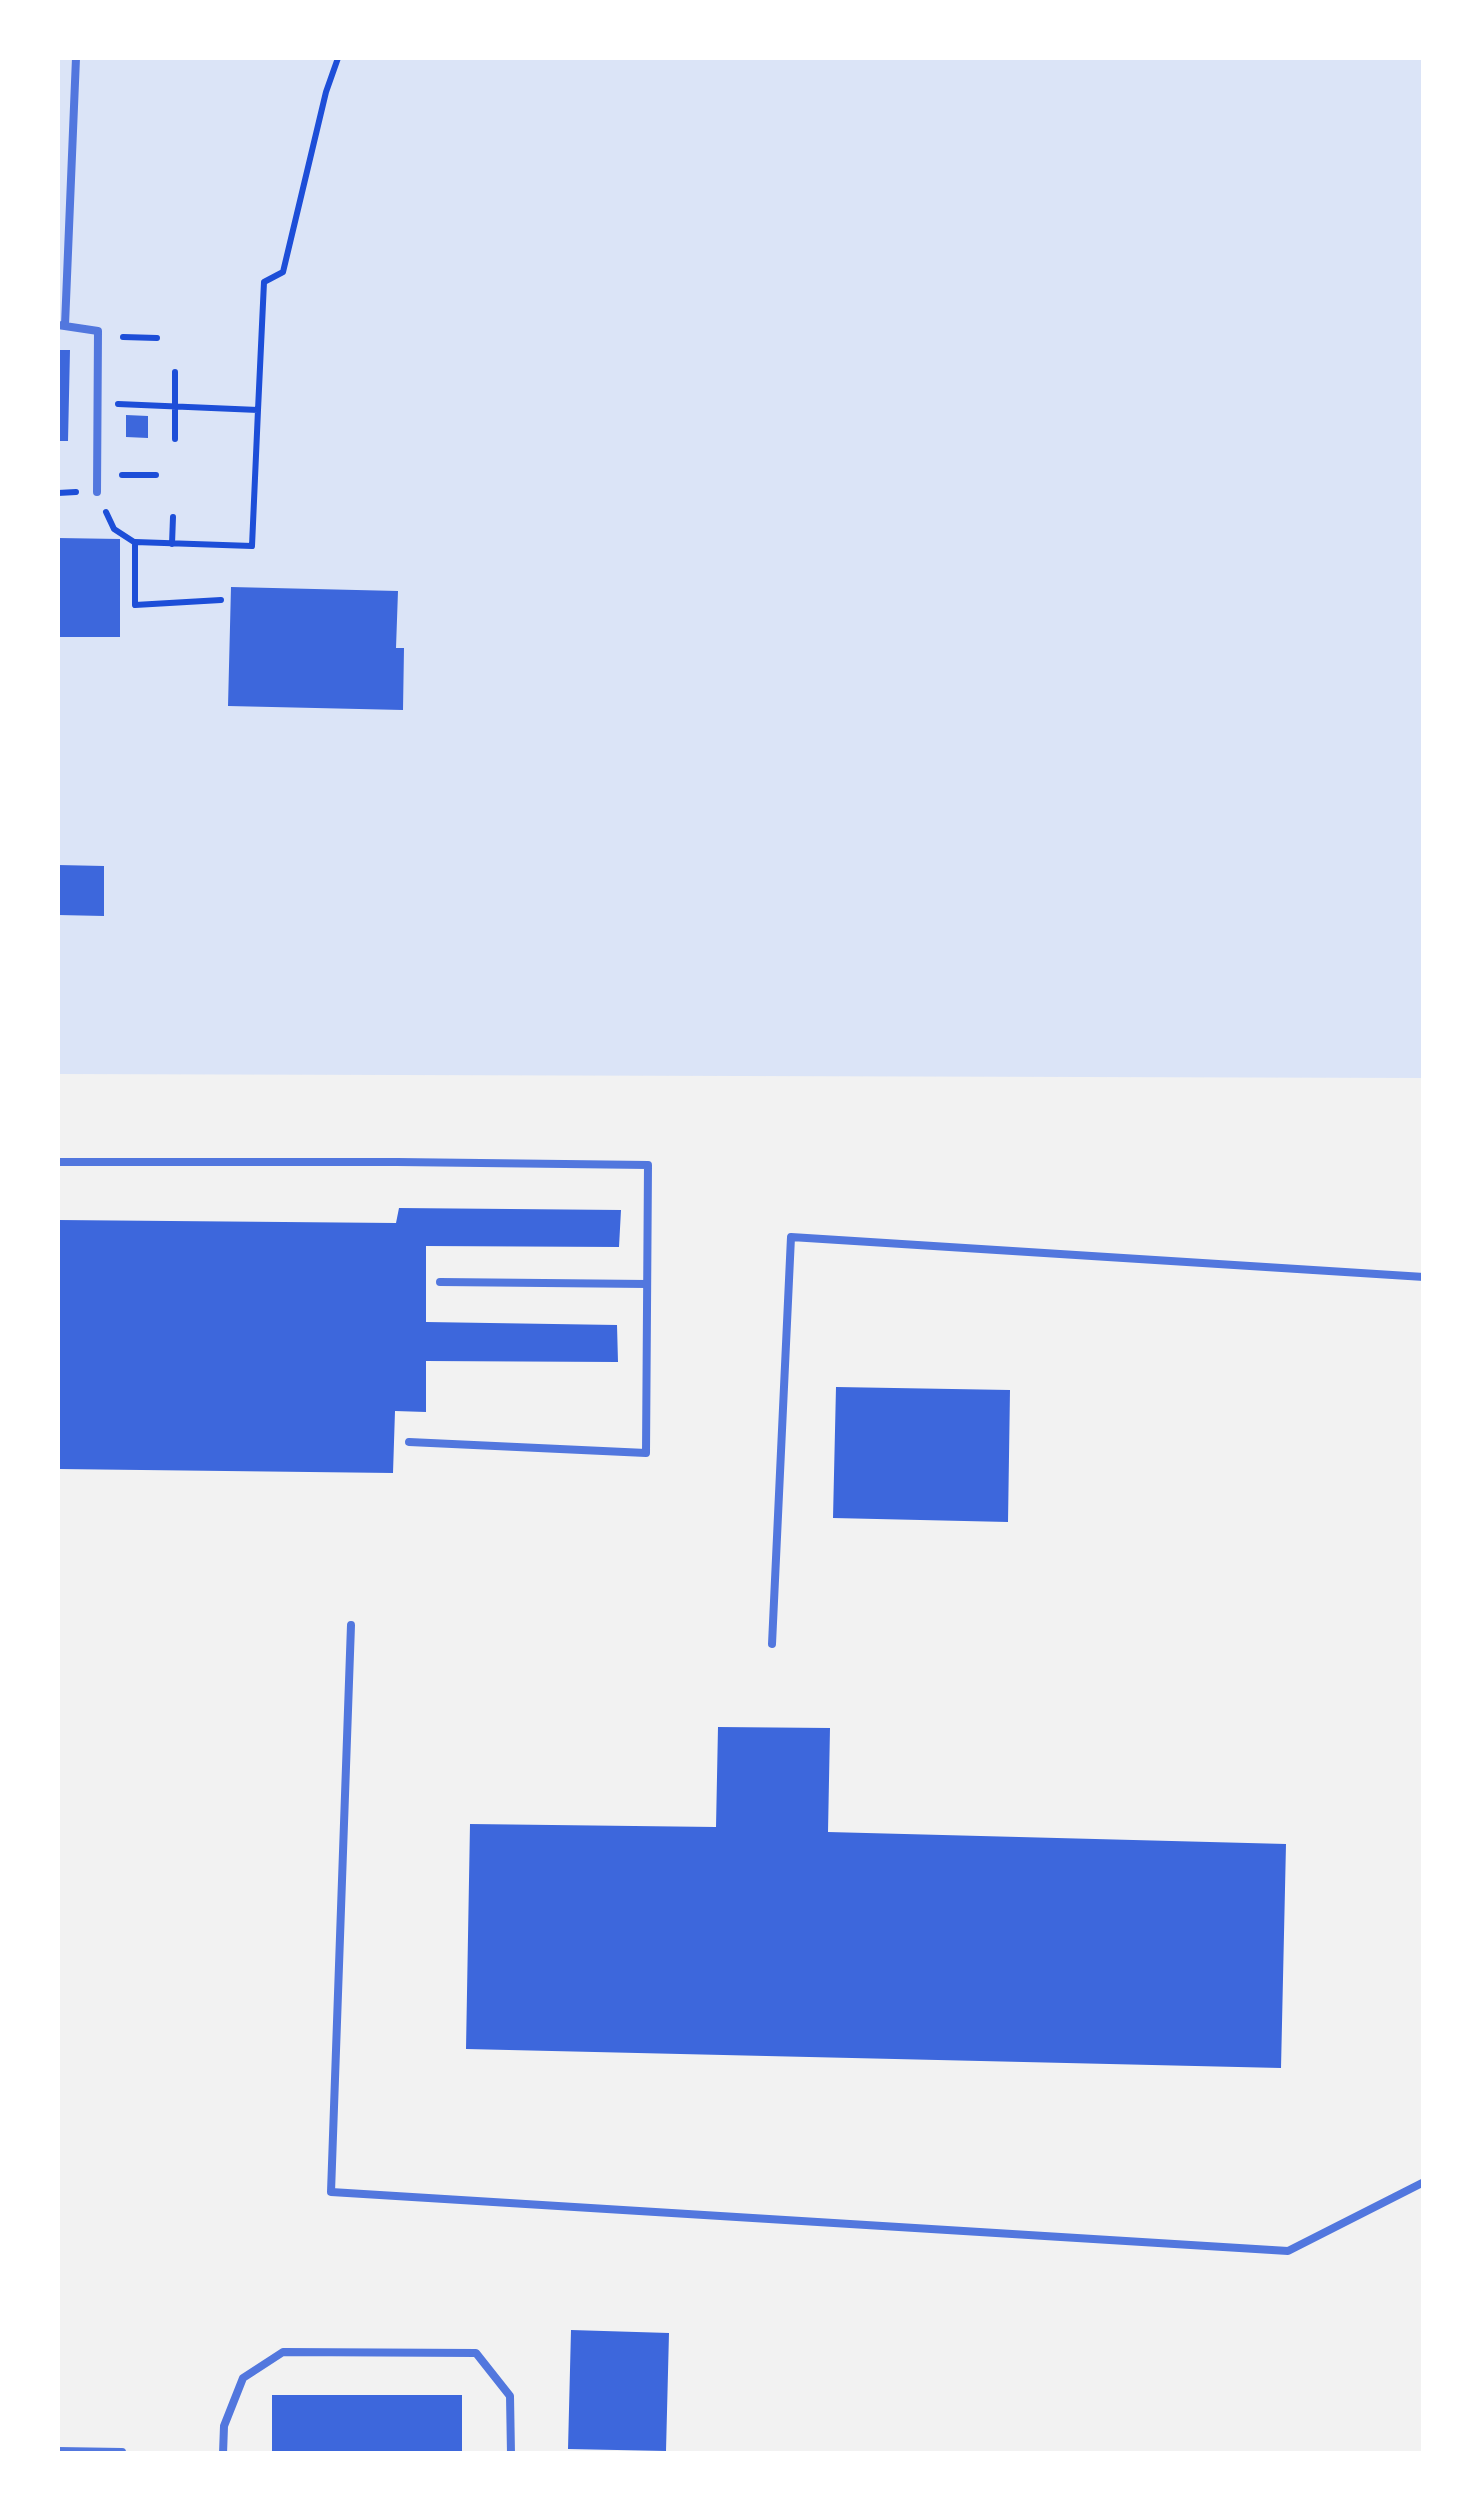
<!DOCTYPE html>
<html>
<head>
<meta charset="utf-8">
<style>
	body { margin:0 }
	#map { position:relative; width:1481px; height:2511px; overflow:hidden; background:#f2f2f2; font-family:"Open Sans",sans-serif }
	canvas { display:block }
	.frame { position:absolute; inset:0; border:60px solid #fff; pointer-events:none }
</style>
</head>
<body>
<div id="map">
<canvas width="1481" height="2511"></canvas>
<div class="frame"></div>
</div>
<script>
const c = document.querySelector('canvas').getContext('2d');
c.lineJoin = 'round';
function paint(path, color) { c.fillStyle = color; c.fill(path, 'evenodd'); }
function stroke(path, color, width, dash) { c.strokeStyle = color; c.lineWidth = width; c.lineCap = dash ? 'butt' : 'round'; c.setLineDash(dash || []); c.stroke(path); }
const green = new Path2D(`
	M58 58H1423V1078L58 1074Z`);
const building = new Path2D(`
	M58 350H70L68 441H58Z
	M126 415 148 416V438L126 437Z
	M58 538 120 539V637H58Z
	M231 587 398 591 396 648H404L403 710 228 706Z
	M58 865 104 866V916L58 915Z
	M399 1208 621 1210 619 1247 426 1246V1322L617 1325 618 1362 426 1361V1412L395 1411 393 1473 58 1469V1220L396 1223Z
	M836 1387 1010 1390 1008 1522 833 1518Z
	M718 1727 830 1728 828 1832 1286 1844 1281 2068 466 2049 470 1824 716 1827Z
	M571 2330 669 2333 666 2451 568 2449Z
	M272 2395H462V2454H272Z`);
const path = new Path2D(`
	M123 337 157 338
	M118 404 258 410 264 282 283 272 326 92 338 58
	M175 439V372
	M122 475H156
	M58 493 76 492
	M106 512 114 529 134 542
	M172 544 173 517
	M221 600 135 605V542L252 546 258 410`);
const service = new Path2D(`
	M58 325 98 331 97 492
	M65 325 76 58
	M58 1162H397L648 1165 646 1453 409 1442
	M440 1282 647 1284
	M351 1625 331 2192 1288 2251 1424 2182
	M772 1644 791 1237 1424 1277
	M58 2451 122 2452
	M223 2454 224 2426 243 2378 283 2352 476 2353 510 2396 511 2454`);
paint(green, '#dbe4f7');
paint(building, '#3d67dc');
stroke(path, '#1d4ed8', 6);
stroke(service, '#5277de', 8);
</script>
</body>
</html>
